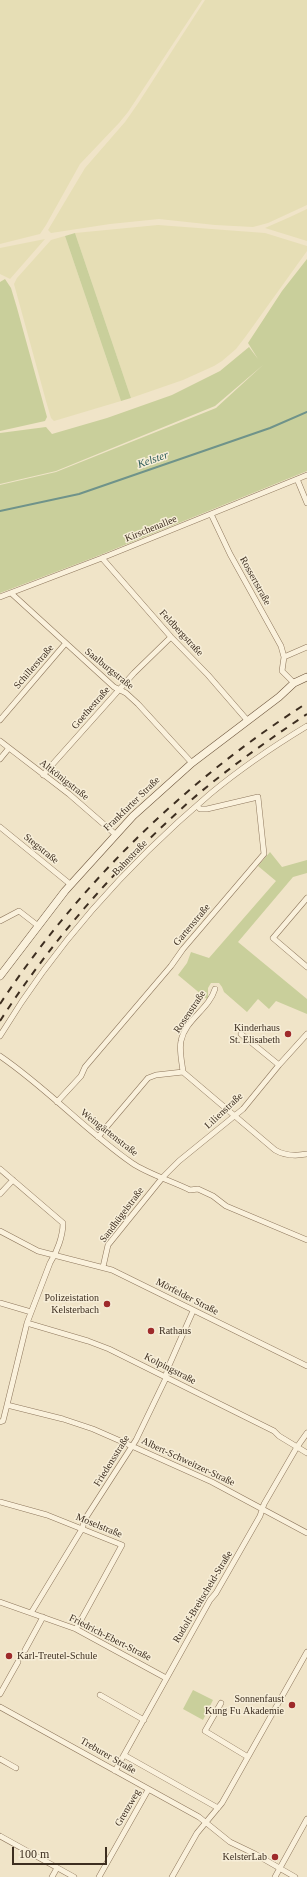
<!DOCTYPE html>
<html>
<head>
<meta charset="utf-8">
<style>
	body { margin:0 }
	#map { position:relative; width:307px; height:1877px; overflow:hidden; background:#f0e4c8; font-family:"Times New Roman",serif }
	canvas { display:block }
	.scale { position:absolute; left:12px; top:1847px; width:95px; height:18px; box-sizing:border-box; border:2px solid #3d2e20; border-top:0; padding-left:5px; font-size:12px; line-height:14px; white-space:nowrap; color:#3d2e20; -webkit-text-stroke:3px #f7eed8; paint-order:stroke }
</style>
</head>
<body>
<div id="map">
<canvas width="307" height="1877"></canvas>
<div class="scale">100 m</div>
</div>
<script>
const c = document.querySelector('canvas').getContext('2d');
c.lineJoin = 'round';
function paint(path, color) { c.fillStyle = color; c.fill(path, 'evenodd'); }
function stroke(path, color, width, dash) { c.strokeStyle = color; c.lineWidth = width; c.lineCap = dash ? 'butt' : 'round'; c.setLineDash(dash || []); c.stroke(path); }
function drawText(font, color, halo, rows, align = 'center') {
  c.font = font + ' "Times New Roman",serif'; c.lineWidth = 3; c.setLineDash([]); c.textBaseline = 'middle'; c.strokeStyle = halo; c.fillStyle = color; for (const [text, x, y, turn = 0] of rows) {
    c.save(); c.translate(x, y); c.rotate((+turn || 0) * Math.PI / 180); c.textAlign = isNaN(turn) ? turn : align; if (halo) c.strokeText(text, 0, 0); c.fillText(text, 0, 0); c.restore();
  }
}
const farmland = new Path2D(`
	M0 0H202L128 112 119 123 80 164 46 225 40 234 0 244Z
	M205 0H307V205L268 223 253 227 215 225 159 219 110 224 51 233 48 230 85 168 125 122 139 102Z
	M307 209V241L265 228 290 217Z
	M158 225 265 233 307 246V251L246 336 236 349 222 361 214 366 183 380 131 398 75 233Z
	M65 236 121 401 54 421 51 418 46 401 14 284 17 278 51 240Z
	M45 239 10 279 0 274V248Z`);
const green = new Path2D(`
	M75 233 131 398 121 401 65 236Z
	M307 259V471L95 557 0 593V485L56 472 216 408 263 365 215 406 56 471 0 484V433L46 427 52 434 107 418 172 395 220 371 249 347 258 359 248 343 282 291Z
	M5 279 11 288 17 308 47 417 45 421 0 431V282Z
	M270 852 282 867 307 860V873L293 877 238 942 307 999V1014L276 1001 269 1009 258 999 247 1012 224 992 222 987 219 983H211L208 988V1000L178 975 187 963 191 952 209 958 276 881 258 866Z
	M193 1690 213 1700 203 1720 183 1709Z`);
const stream = new Path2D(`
	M0 511 79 494 270 428 307 412`);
const street = new Path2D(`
	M297 479 307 503
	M211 514 230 554 281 646 284 657 282 671 294 683
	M102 558 171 637 208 675 247 720
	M11 593 114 687 126 693 138 704 192 763
	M0 597 102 558 307 475
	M284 657 307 647
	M0 720 65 644
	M0 741 69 794 115 834
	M0 759 9 748
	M43 775 134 673 171 637
	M0 827 70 884
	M307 898 273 938 307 967
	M0 921 19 911 37 925
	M215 989C209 1009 185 1020 181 1041 179 1050 182 1062 183 1072L275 1150C285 1156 296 1156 307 1154
	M241 1034 279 1065
	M0 1036C55 945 129 863 210 794 240 769 274 746 307 726
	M0 1056C47 1088 86 1131 132 1163 146 1173 174 1182 190 1190L198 1189 213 1196 226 1206 307 1240
	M57 1102 81 1076 85 1067 171 966 183 949 264 854 258 797 207 809H200L197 806
	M98 1137 148 1078 156 1075 183 1072
	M0 1169 63 1223C63 1236 57 1252 50 1263L27 1323 7 1405
	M0 1194 13 1180
	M0 1231 38 1251 112 1270 307 1366
	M103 1267 108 1245 163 1177 179 1161 243 1109 279 1065 307 1034
	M0 1303 31 1312
	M27 1323 88 1341 109 1349 274 1431 279 1436 307 1453
	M0 1422 3 1421 7 1405 63 1419 93 1429 125 1443 212 1482 307 1533
	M0 1502 47 1515 122 1545 76 1629
	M0 1602 76 1629 166 1678
	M31 1613 82 1529 85 1519 136 1440 166 1378 167 1370 193 1311
	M25 1650 43 1617
	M0 1694 18 1662
	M100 1695 144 1720
	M221 1703 205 1731 248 1757
	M0 1707 199 1817 230 1842 255 1854 295 1877
	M124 1755 218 1808
	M0 1759 16 1768
	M115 1771 210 1600 216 1593 260 1516 264 1504 297 1447 307 1433
	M0 1836 74 1877
	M52 1877 57 1868
	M99 1877 148 1790
	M172 1877 197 1833 222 1803 307 1652
	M275 1877 307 1819`);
const secondary = new Path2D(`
	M0 976 65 891 133 816 192 763 279 697 294 683 307 677`);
const rail = new Path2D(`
	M0 1004C79 884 186 780 307 703
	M0 1021C52 940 118 865 190 801 227 769 267 741 307 714`);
const markers = [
	[288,1034,4,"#9e2a2b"],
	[107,1304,4,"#9e2a2b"],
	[151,1331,4,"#9e2a2b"],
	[9,1656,4,"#9e2a2b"],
	[292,1705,4,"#9e2a2b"],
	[275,1857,4,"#9e2a2b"]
];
const streetNames = [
	["Kirschenallee",151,529,-22],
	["Rossertstraße",255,581,61],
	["Feldbergstraße",181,633,47],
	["Schillerstraße",34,667,-49],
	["Saalburgstraße",109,669,39],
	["Goethestraße",91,708,-49],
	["Altkönigstraße",64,780,38],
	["Frankfurter Straße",132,804,-44],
	["Stegstraße",41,849,39],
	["Bahnstraße",130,858,-46],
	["Gartenstraße",192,925,-50],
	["Rosenstraße",190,1012,-56],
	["Lilienstraße",224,1111,-43],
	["Weingärtenstraße",109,1133,38],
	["Sandhügelstraße",122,1215,-53],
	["Mörfelder Straße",187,1297,27],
	["Kolpingstraße",170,1369,27],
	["Friedensstraße",112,1461,-58],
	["Albert-Schweitzer-Straße",188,1462,25],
	["Moselstraße",99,1526,22],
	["Rudolf-Breitscheid-Straße",203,1597,-59],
	["Friedrich-Ebert-Straße",110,1638,27],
	["Treburer Straße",108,1756,30],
	["Grenzweg",128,1808,-60]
];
const poiNames = [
	["Kinderhaus",280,1028],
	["St. Elisabeth",280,1040],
	["Polizeistation",99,1298],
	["Kelsterbach",99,1310],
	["Rathaus",159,1331,"left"],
	["Karl-Treutel-Schule",17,1656,"left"],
	["Sonnenfaust",284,1699],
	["Kung Fu Akademie",284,1711],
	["KelsterLab",267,1857]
];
const waterNames = [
	["Kelster",153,460,-19]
];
paint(farmland, '#e6deb5');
paint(green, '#c9cf9b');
stroke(stream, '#6f938a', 2);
stroke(street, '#8d765c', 6);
stroke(secondary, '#6f573f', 8);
stroke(street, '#faf1dc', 5);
stroke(secondary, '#faf1dc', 7);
stroke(rail, '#3d2e20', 2, [7, 7]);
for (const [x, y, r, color] of markers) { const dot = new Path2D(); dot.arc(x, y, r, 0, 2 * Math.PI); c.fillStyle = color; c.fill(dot); stroke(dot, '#f7eed8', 1.5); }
drawText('10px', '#3d2e20', '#f7eed8', streetNames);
drawText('10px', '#3d2e20', '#f7eed8', poiNames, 'right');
drawText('italic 11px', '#2f5d5a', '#f7eed8', waterNames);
</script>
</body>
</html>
